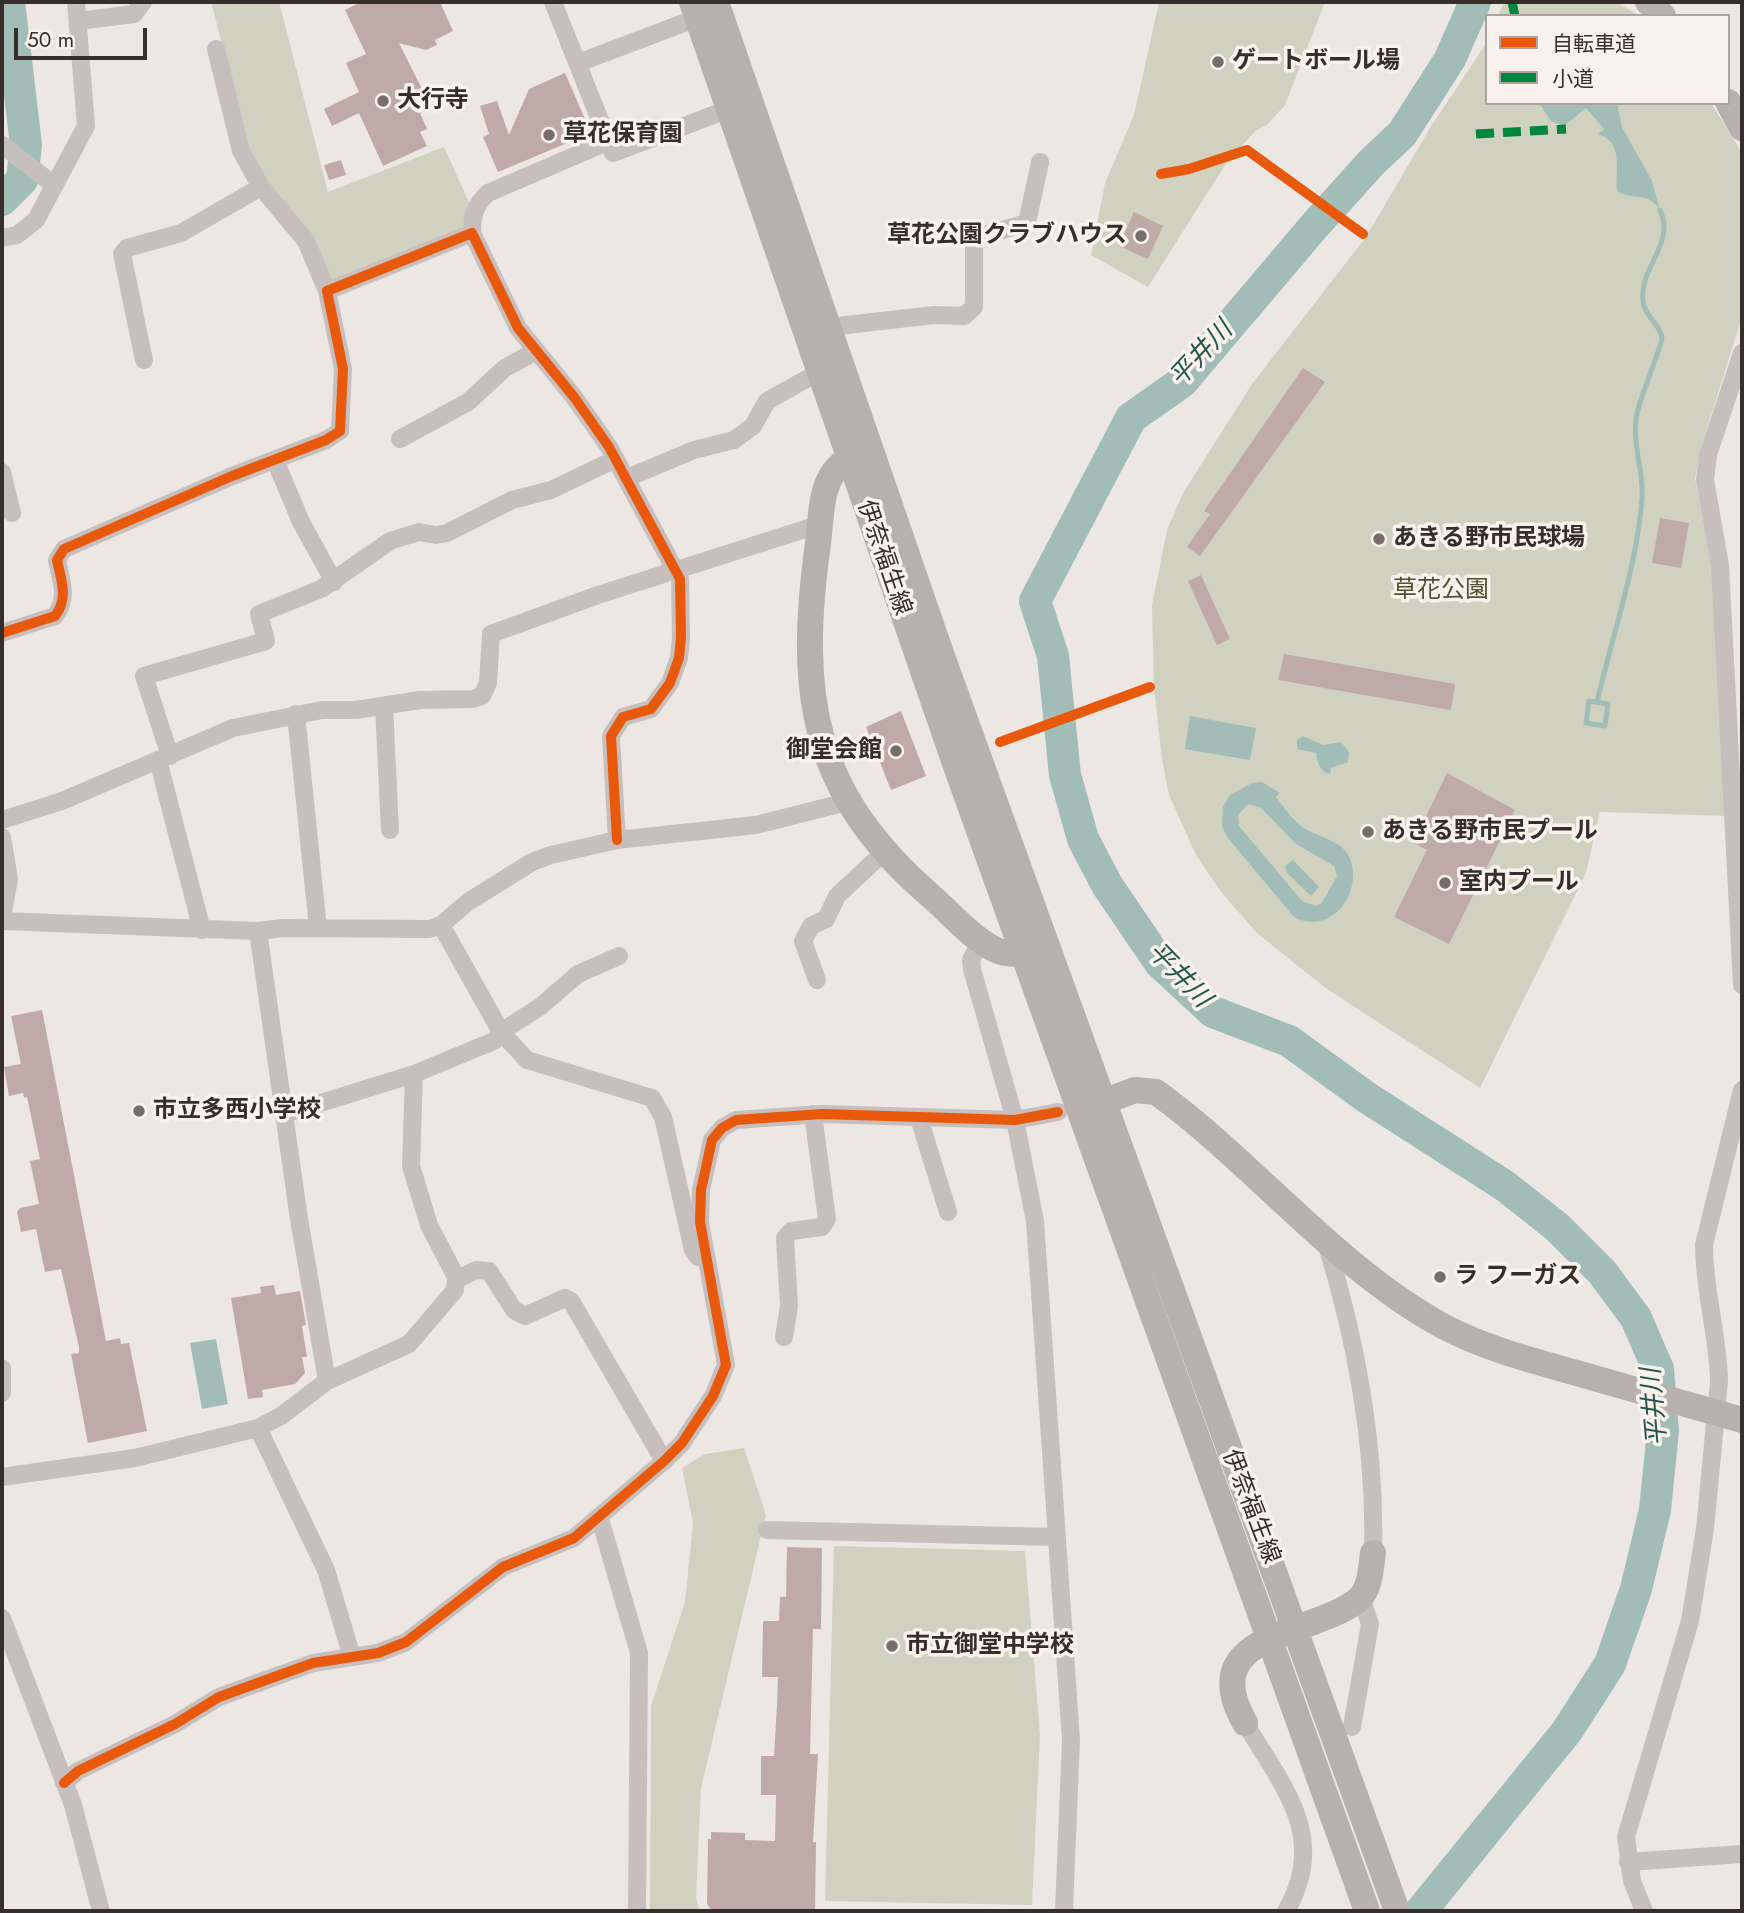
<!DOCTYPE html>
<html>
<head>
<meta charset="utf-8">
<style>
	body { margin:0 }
	#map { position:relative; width:1744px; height:1913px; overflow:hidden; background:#ede7e4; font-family:Jost,"Noto Sans JP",sans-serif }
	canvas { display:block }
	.frame { position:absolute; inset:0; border:4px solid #372d2b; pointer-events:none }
	.legend { position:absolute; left:1485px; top:14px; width:245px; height:91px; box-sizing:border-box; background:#f9f1ec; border:2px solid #aba39f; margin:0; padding:9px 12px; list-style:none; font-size:21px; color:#372d2b }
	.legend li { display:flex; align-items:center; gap:14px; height:35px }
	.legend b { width:35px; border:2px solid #aba39f }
	.scale { position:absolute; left:14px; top:28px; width:133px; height:32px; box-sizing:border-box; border:4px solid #372d2b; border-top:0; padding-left:9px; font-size:21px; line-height:24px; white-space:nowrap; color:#372d2b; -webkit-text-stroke:5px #f9f1ec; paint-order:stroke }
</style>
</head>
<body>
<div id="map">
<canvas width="1744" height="1913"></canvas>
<div class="frame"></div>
<ul class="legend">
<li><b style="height:9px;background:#e8590c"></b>自転車道</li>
<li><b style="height:9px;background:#00873e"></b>小道</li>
</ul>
<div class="scale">50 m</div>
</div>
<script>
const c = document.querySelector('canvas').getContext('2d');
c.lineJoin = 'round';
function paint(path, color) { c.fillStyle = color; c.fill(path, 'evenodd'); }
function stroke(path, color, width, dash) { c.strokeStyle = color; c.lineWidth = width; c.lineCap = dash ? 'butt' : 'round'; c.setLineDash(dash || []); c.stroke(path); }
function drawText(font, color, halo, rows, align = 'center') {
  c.font = font + ' Jost,"Noto Sans JP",sans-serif'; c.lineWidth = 7; c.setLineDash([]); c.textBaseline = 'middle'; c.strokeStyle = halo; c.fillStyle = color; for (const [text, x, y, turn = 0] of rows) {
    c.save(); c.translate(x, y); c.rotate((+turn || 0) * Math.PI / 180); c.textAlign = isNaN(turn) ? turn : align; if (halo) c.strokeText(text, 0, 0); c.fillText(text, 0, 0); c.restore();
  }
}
const green = new Path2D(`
	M211 2H279L328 192 444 147 469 202 464 232 332 283C318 238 281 211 260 171 233 121 227 57 211 2Z
	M1159 2H1325L1285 105 1267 125 1255 131 1225 165 1148 287 1091 255 1105 183 1134 115Z
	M1504 2H1616L1640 16H1498Z
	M1487 42V103H1711L1742 153V317L1702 444 1695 478 1715 580 1729 816 1600 812 1586 873 1480 1088 1327 989 1289 959 1257 933 1221 892 1196 855 1169 795 1162 759 1154 687 1152 605 1167 530 1183 493 1252 384 1366 237 1430 128Z
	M744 1448 766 1515 701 1788 696 1898 700 1911H650L651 1706 685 1602 693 1523 682 1468 705 1454Z
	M834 1546 1025 1551 1040 1735 1032 1905 825 1901Z`);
const water = new Path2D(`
	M1539 103H1617L1622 127 1652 181 1660 210C1649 191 1632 201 1617 191 1615 170 1624 142 1598 134L1604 129 1586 108 1564 126 1551 121Z
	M1190 716 1256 728 1250 760 1185 749Z
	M1303 736 1323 745 1341 742 1349 752 1348 762 1331 768 1330 774C1320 772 1317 762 1316 753L1297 749V740Z
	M1262 782 1280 793 1276 797C1283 806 1291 818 1301 826 1314 836 1338 839 1347 853 1367 885 1335 938 1294 917L1227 837 1222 826 1223 807 1230 795 1252 783ZM1248 804 1261 808 1296 844 1334 866 1337 876 1322 903 1316 906 1302 901 1239 826 1238 815Z
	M1293 860 1319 887 1311 896 1287 873 1285 866Z
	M216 1339 228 1404 202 1409 190 1343Z`);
const stream = new Path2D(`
	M1589 701 1608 704 1605 726 1586 723Z
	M1597 702C1612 636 1637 567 1642 498 1644 470 1631 443 1637 413 1640 399 1662 344 1662 338 1660 323 1644 316 1643 301 1639 267 1676 244 1660 210`);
const river = new Path2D(`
	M2 200 22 180 26 145 9 2
	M1421 1911 1567 1731 1610 1664 1636 1589 1655 1510 1663 1431 1658 1369 1636 1318 1602 1272 1557 1227 1505 1186 1366 1097 1289 1041 1213 1012 1160 963 1107 885 1083 839 1065 775 1053 656 1035 601 1131 418 1182 382 1316 224 1372 162 1402 134 1450 59 1475 2`);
const building = new Path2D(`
	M361 2H440L453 31 435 40 437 45 426 50 399 43 423 91 413 97 427 129 420 132 427 146 383 166 359 113 332 126 324 109 359 92 346 63 366 54 345 10Z
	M565 73 591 133 498 172 483 137 489 134 480 106 497 101 509 135 529 89Z
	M341 160 346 175 329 180 324 165Z
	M1134 212 1163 226 1148 259 1119 246Z
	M1303 368 1325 382 1200 556 1187 547 1210 514 1204 511Z
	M1660 518 1689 523 1681 568 1652 563Z
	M1201 575 1230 639 1217 645 1188 581Z
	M1284 654 1455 684 1451 710 1278 680Z
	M901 711 926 776 891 790 866 727Z
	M1447 773 1515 810 1449 944 1394 917 1427 850 1413 843Z
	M42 1010 106 1341 120 1338 121 1344 129 1343 147 1431 88 1443 71 1354 79 1353V1347L61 1269 45 1272 36 1229 21 1232 17 1212 20 1208 39 1204 30 1161 40 1159 27 1097 24 1098 23 1093 9 1096 4 1067 21 1064 11 1016Z
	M274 1285 276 1295 300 1291 306 1325 302 1326 307 1357H302L305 1373 295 1384 262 1390 263 1397 248 1399 231 1298 261 1293 260 1287Z
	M787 1547 822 1548 821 1629H813L810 1754H818L813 1842H816L815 1911H712L707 1904 708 1839H711V1832L745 1833V1840L775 1841 776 1795H761V1756H774L777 1705 778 1677H762L763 1621H779L780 1597H786Z`);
const street = new Path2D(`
	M553 2 613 153 729 109
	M78 21 134 14 143 2
	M216 49 241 151 261 187
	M578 63 697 18
	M2 145 54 185
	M472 233C472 215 475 205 488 193L607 142
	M2 238 17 235 36 220 86 126 76 2
	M829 327 934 315 964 316 974 307V238L1027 223 1040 162
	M1742 353 1708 455 1705 480 1720 565 1742 985
	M144 360 122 254 127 248 181 233 261 187 306 241 327 291
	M400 439 468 402 505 368 536 351
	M275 460 301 522 334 582
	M2 472 12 513
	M627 478 694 450 734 440 753 426 767 401 819 372
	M2 633 55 616C69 598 61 580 57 560L64 549 232 476 326 440 340 431 343 369 327 291 472 233 518 328 574 397 609 447 680 579 681 637 679 658 670 683 651 709 623 717 611 736 617 840
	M384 706 390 830
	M296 714 318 928
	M170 756 144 676 266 641 259 614 321 589 390 541 419 532 436 535 447 533 512 500 551 490 616 459
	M158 760 202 930
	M2 820 62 801 233 728 322 710H356L420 700 473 699 482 696 488 683 491 634 598 595 821 524
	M2 837 9 879 2 917
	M2 921 258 931 283 928 429 929 441 925 468 902 532 862 551 855 617 840 756 825 847 802
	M981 940 971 960 972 969 1015 1120 1035 1221 1071 1740 1064 1911
	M619 956 578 974 541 1006 501 1032 527 1060 652 1098 663 1117 693 1250 698 1257
	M817 980 803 941 811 926 826 919 837 896 884 852
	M285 1114 414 1074
	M919 1118 948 1212
	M1326 1242C1357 1343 1376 1448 1373 1553
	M456 1280 476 1270 489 1271 514 1310 525 1316 565 1298 571 1301 664 1461
	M784 1337 789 1306 785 1238 791 1231 822 1227 827 1219 813 1114
	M2 1368V1393
	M327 1381 409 1344 455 1290 456 1277 429 1225 411 1166 414 1074 494 1041 501 1032 441 925
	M258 1428 326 1570 352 1657
	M2 1477 135 1458 258 1428 281 1416 327 1381 299 1219 258 931
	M600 1519 639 1653 637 1911
	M767 1530 1055 1537
	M2 1618 73 1805 101 1911
	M1245 1723C1283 1787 1329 1837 1286 1911
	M1352 1727 1370 1624 1361 1598
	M64 1783 78 1771 175 1724 219 1697 313 1663 378 1653 406 1642 503 1567 574 1538 664 1461 682 1443 713 1396 726 1365 700 1222 701 1190 712 1140 722 1128 736 1120 822 1114 1015 1120 1058 1112
	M1628 1862 1742 1854
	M1644 1911 1632 1881 1626 1837 1690 1621 1705 1529 1719 1381C1718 1335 1704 1291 1704 1245L1742 1090`);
const secondary = new Path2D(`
	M692 2 958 772 1367 1911
	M716 2 943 659 1397 1911
	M1648 2 1663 16
	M1728 102 1742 128
	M863 452C819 467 823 503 818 543 797 696 811 793 933 898 951 914 972 938 994 949 1002 954 1015 954 1025 955
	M1090 1107 1135 1090 1156 1092C1254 1163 1332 1264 1439 1324 1486 1350 1542 1363 1594 1378 1644 1392 1693 1406 1742 1420
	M1245 1723C1193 1631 1314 1637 1359 1599 1370 1589 1371 1568 1373 1553`);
const quiet = new Path2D(`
	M1512 2 1515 16
	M1476 134 1566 129`);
const cycleway = new Path2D(`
	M1161 174 1189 169 1247 150 1363 234
	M2 633 55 616C69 598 61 580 57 560L64 549 232 476 326 440 340 431 343 369 327 291 472 233 518 328 574 397 609 447 680 579 681 637 679 658 670 683 651 709 623 717 611 736 617 840
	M1000 742 1150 687
	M64 1783 78 1771 175 1724 219 1697 313 1663 378 1653 406 1642 503 1567 574 1538 664 1461 682 1443 713 1396 726 1365 700 1222 701 1190 712 1140 722 1128 736 1120 822 1114 1015 1120 1058 1112`);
const markers = [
	[1218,62,7,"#776e6c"],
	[383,101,7,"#776e6c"],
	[549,135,7,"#776e6c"],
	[1141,236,7,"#776e6c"],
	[1379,539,7,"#776e6c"],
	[896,751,7,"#776e6c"],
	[1368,832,7,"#776e6c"],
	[1445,883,7,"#776e6c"],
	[139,1111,7,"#776e6c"],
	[1440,1277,7,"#776e6c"],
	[892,1646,7,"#776e6c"]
];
const poiNames = [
	["ゲートボール場",1232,62],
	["大行寺",397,101],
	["草花保育園",563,135],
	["草花公園クラブハウス",1127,236,"right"],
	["あきる野市民球場",1393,539],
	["御堂会館",882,751,"right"],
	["あきる野市民プール",1382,832],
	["室内プール",1459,883],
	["市立多西小学校",153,1111],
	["ラ フーガス",1454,1277],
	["市立御堂中学校",906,1646]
];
const streetNames = [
	["伊奈福生線",883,558,71],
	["伊奈福生線",1250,1507,69]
];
const parkNames = [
	["草花公園",1441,591]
];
const waterNames = [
	["平井川",1202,355,-47],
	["平井川",1178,976,46],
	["平井川",1656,1407,-95]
];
paint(green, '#d1d1bf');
paint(water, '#a2bdb8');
stroke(stream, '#a2bdb8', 5);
stroke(river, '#a2bdb8', 32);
paint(building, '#bfaaa8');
stroke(street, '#c6bfbd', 18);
stroke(secondary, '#b7b0ad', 26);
stroke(quiet, '#00873e', 9, [18, 9]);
stroke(cycleway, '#e8590c', 10);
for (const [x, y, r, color] of markers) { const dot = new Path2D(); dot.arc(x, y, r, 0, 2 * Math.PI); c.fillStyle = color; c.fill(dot); stroke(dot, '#f9f1ec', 2.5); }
drawText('bold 24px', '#372d2b', '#f9f1ec', poiNames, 'left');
drawText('24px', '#372d2b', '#f9f1ec', streetNames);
drawText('24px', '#4d5331', '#f9f1ec', parkNames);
drawText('italic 26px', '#24554f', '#f9f1ec', waterNames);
</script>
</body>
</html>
